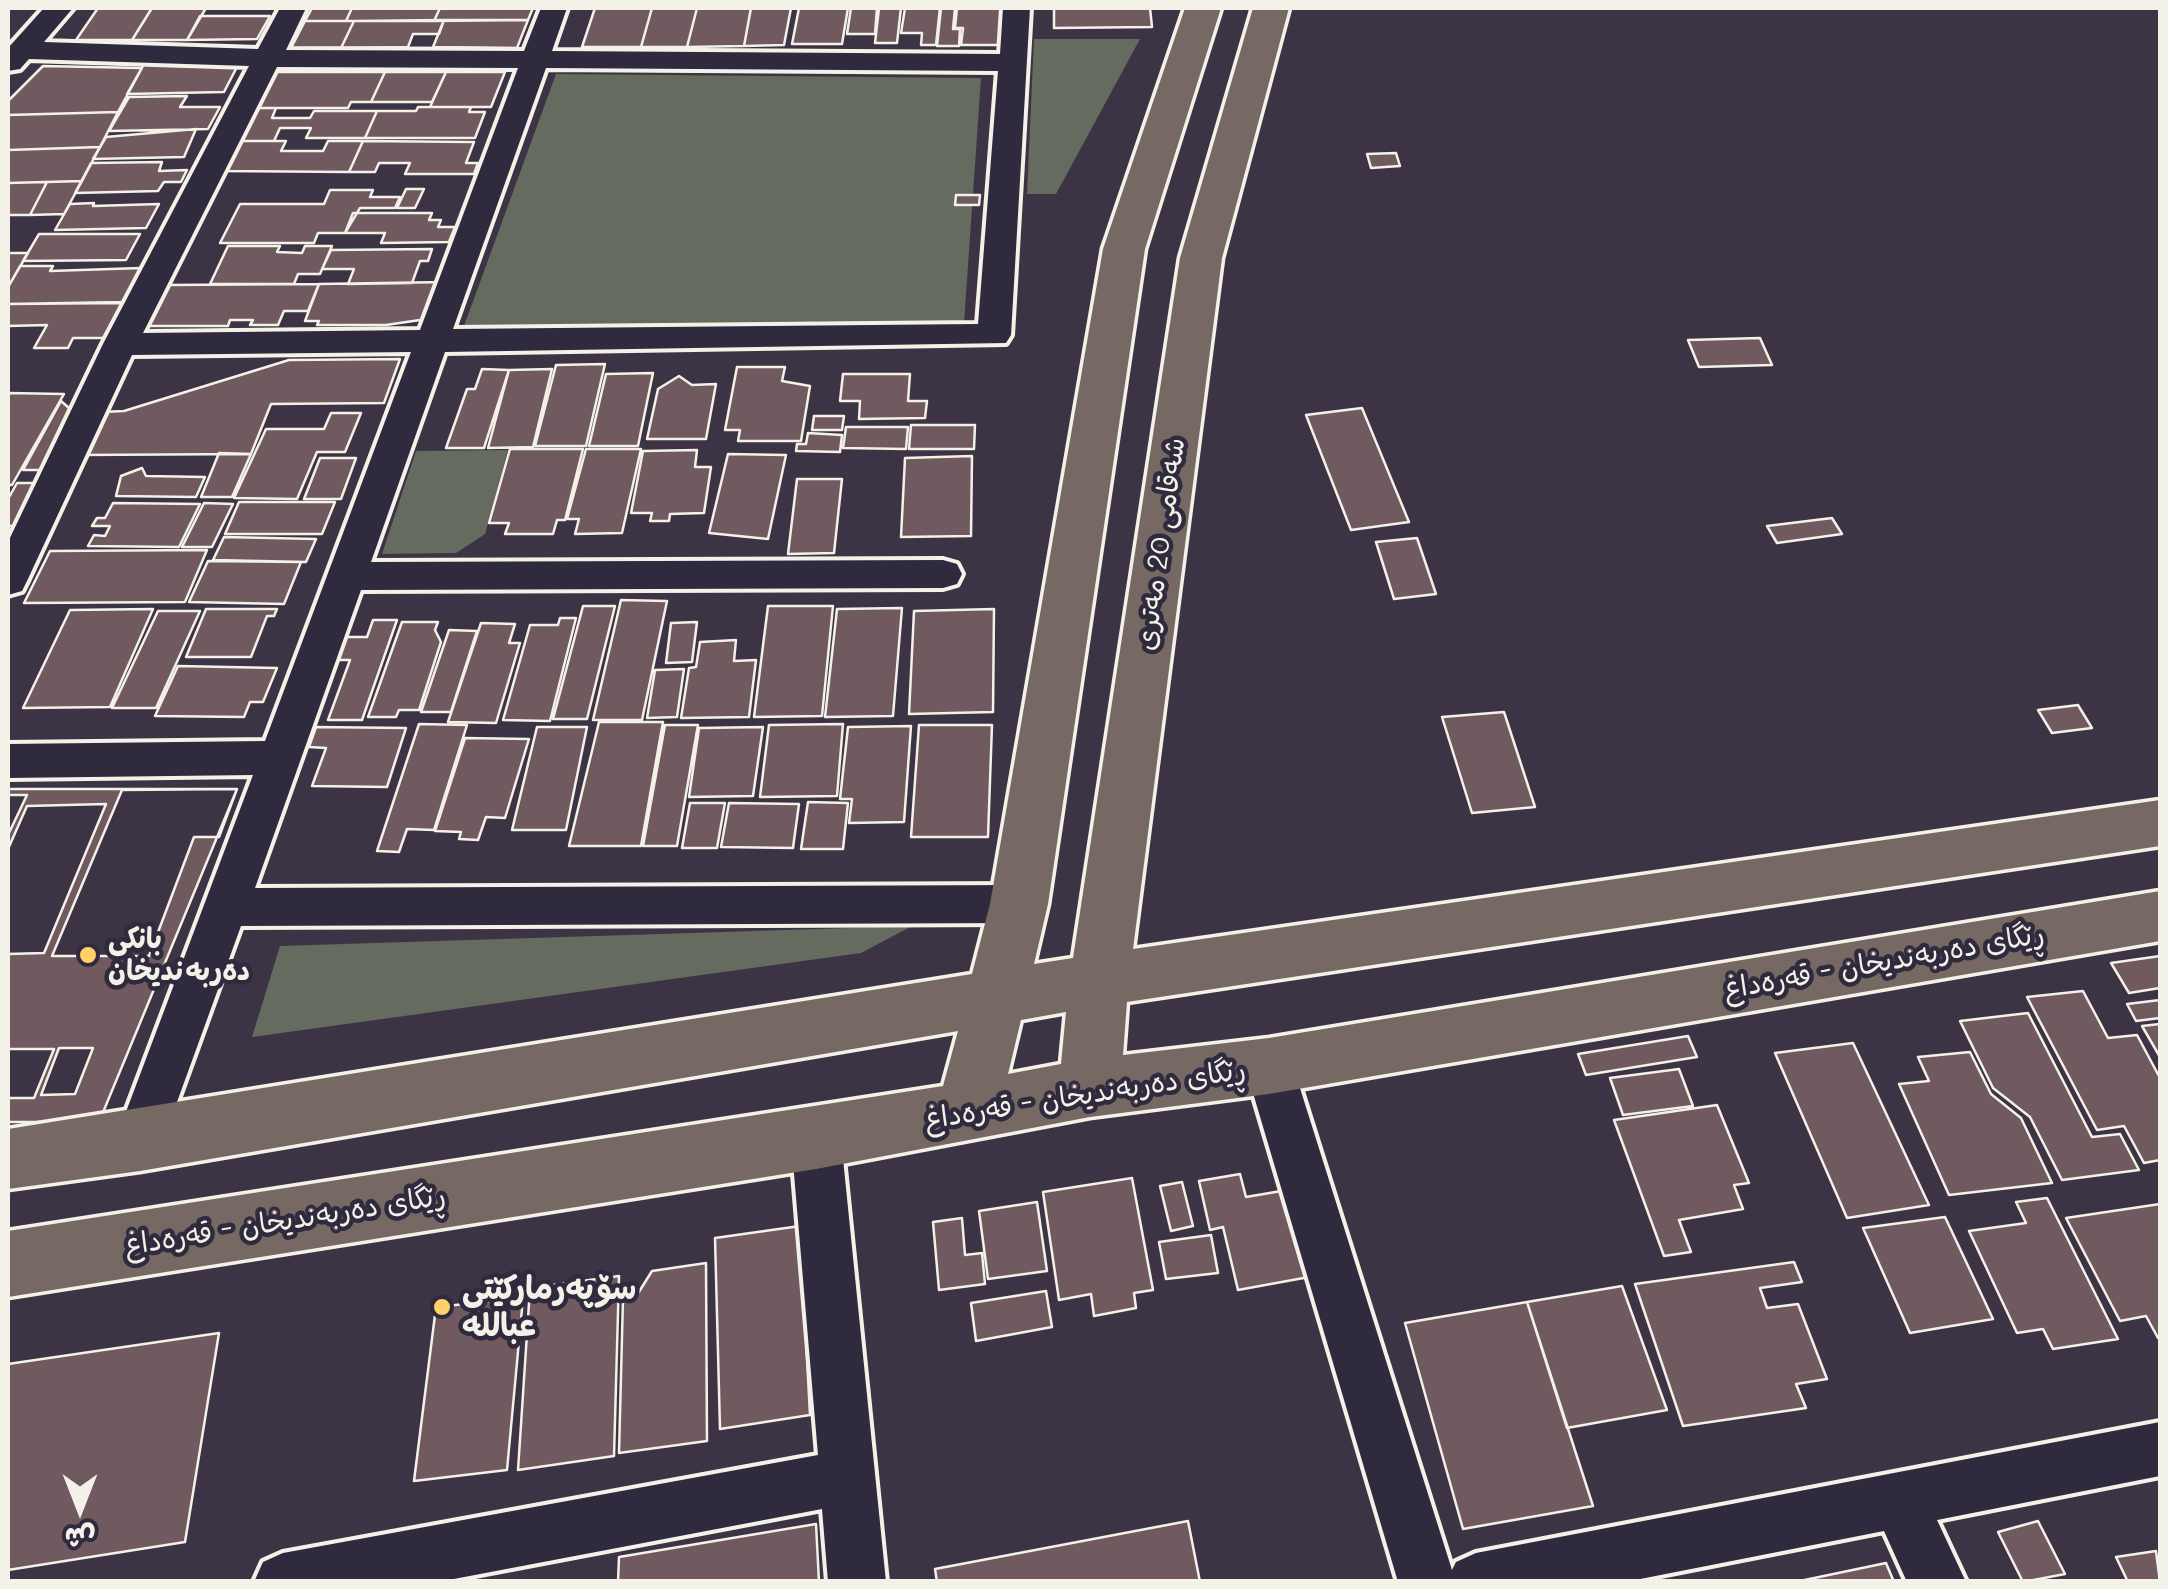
<!DOCTYPE html>
<html>
<head>
<meta charset="utf-8">
<style>
	body { margin:0 }
	#map { position:relative; width:2168px; height:1589px; overflow:hidden; background:#3c3444; font-family:Mali,"Playpen Sans Arabic",sans-serif }
	canvas { display:block }
	.frame { position:absolute; inset:0; border:10px solid #f4f1e8; pointer-events:none }
	.north { position:absolute; left:30px; top:1459px; width:100px; height:100px; -webkit-text-stroke:8px #2f2a3d; paint-order:stroke; rotate:180deg; font-size:28px; font-weight:700; line-height:40px; text-align:center; color:#f4f1e8 }
	.north::after { content:''; display:block; margin:auto; width:35px; height:45px; background:#f4f1e8; clip-path:polygon(50% 0,100% 100%,50% 72%,0 100%) }
</style>
</head>
<body>
<div id="map">
<canvas width="2168" height="1589"></canvas>
<div class="frame"></div>
<div class="north">ش</div>
</div>
<script>
const c = document.querySelector('canvas').getContext('2d');
c.lineJoin = 'round';
function paint(path, color) { c.fillStyle = color; c.fill(path, 'evenodd'); }
function stroke(path, color, width, dash) { c.strokeStyle = color; c.lineWidth = width; c.lineCap = dash ? 'butt' : 'round'; c.setLineDash(dash || []); c.stroke(path); }
function drawText(font, color, halo, rows, align = 'center') {
  c.font = font + ' Mali,"Playpen Sans Arabic",sans-serif'; c.lineWidth = 9; c.setLineDash([]); c.textBaseline = 'middle'; c.strokeStyle = halo; c.fillStyle = color; for (const [text, x, y, turn = 0] of rows) {
    c.save(); c.translate(x, y); c.rotate((+turn || 0) * Math.PI / 180); c.textAlign = isNaN(turn) ? turn : align; if (halo) c.strokeText(text, 0, 0); c.fillText(text, 0, 0); c.restore();
  }
}
const green = new Path2D(`
	M1034 39H1140L1056 194H1027Z
	M556 74 981 78 964 323 464 326Z
	M508 450 485 534 456 553 382 554 416 451Z
	M912 926 861 953 252 1037 280 946Z`);
const building = new Path2D(`
	M98 8H152L132 40H76Z
	M152 8H206L187 40H132Z
	M312 8H352L346 21H305Z
	M352 8H440L434 21H346Z
	M440 8H533L528 20 434 21Z
	M595 8H652L641 47H582Z
	M652 8H697L687 47H641Z
	M697 8H751L744 46 687 47Z
	M751 8H791L784 45 744 46Z
	M799 8H848L842 44H792Z
	M851 8H877L875 34H847Z
	M879 8H901L897 43H875Z
	M905 8H940L936 45H921L922 33H901Z
	M941 8H955L953 29H960L959 46H937Z
	M957 8H1003L1000 45H961L963 28H955Z
	M1054 8H1150L1152 27 1054 28Z
	M200 16H270L257 39 187 40Z
	M444 20H528L517 48 433 47Z
	M444 20 439 34H413L408 47 341 48 354 21Z
	M305 21H354L341 48H291Z
	M239 63 224 92 127 94 144 64Z
	M43 66 142 68 118 112 8 115V101Z
	M273 72H385L371 102H351L348 108H254Z
	M385 72H446L432 102H371Z
	M446 72H505L491 107H430Z
	M187 96 180 107H220L208 129 109 131 129 97Z
	M418 107H471L469 112H485L475 138H365L377 111H416Z
	M254 108H276L272 118H310L314 111H377L365 138H306L311 128H280L274 141H235Z
	M118 112 100 147 8 150V115Z
	M196 129 184 157 93 159 106 137Z
	M239 141H286L281 151H323L328 141H363L349 172 222 171Z
	M363 141 474 142 466 163H478L474 174H405L410 163H379L375 172H349Z
	M100 147 82 181 8 183V150Z
	M1396 153 1400 166 1371 168 1367 154Z
	M162 162 159 171 187 170 181 182H164L158 191 75 193 91 163Z
	M82 181 64 214 30 215 47 182Z
	M47 182 30 215H8V183Z
	M406 189H424L415 208H397Z
	M330 190H373L370 197H400L395 208H360L345 233H318L314 243H220L240 204H324Z
	M956 195H980L979 205H955Z
	M94 203 93 206 159 204 146 228 55 230 70 204Z
	M353 213H432L429 220H441L438 227H455L449 242 381 243 385 233H345Z
	M39 234H140L126 260 23 261Z
	M228 246H280L277 252 302 253 305 246H332L320 274H298L294 284H210Z
	M432 249 428 261H420L412 283 348 284 354 269H322L331 250Z
	M8 253H28L8 287Z
	M20 266H53L50 271 141 268 123 302 8 304V287Z
	M447 282 437 310 420 320 386 325H317L319 321H305L319 284Z
	M319 284 308 311H284L278 325H250L253 320H230L228 326H144L166 285Z
	M124 303 106 338H73L68 348H34L47 325 8 326V304Z
	M1760 338 1772 365 1699 367 1688 340Z
	M400 359 384 403 271 404 251 454 79 455 101 412 124 411 289 360Z
	M605 364 586 446H535L556 365Z
	M737 367H785L782 381 810 386 801 441H738L740 430H725Z
	M482 369 509 370 484 448H446L467 389H475Z
	M552 369 533 447 488 448 509 370Z
	M653 373 638 446H589L606 374Z
	M843 374H910L908 401H927L925 418 859 419 860 401H840Z
	M679 376 692 385 716 384 706 439H647L658 389Z
	M8 393 64 394 12 485H8Z
	M61 401 76 414 50 478H36L41 470H23Z
	M1362 408 1409 522 1351 530 1306 415Z
	M331 413H361L345 452H317L297 499 234 498 266 429H324Z
	M814 416H844L842 430H812Z
	M911 425H975L974 449H909Z
	M846 427H908L906 449 843 448Z
	M808 433 842 435 840 452 796 451 797 444H806Z
	M510 449H583L565 520H557L553 534H505L509 523H489Z
	M586 449H641L622 533 575 534 579 519H567Z
	M697 450 695 467H711L704 513 670 514 669 521H650L652 513H631L643 451Z
	M219 453 251 454 232 497H201Z
	M728 454 786 455 768 539 709 533Z
	M972 456 971 536 901 537 905 458Z
	M320 458H356L341 499H304Z
	M142 468 146 476 205 477 196 497 116 496 121 476Z
	M797 479H842L834 553 788 554Z
	M17 483H48L24 526H8V499Z
	M239 502H335L322 534H225Z
	M113 503 200 504 179 547 88 546 94 535 105 536 110 526H92L97 518H105Z
	M204 503 233 504 212 547H182Z
	M1832 518 1842 534 1777 543 1767 526Z
	M224 537 316 539 306 562 213 560Z
	M1417 538 1436 594 1394 599 1376 542Z
	M207 550 185 602 24 603 50 551Z
	M208 561 301 562 284 604 189 602Z
	M621 600 667 601 642 720H593Z
	M583 606H615L587 719H553Z
	M768 606H833L822 716 754 717Z
	M902 608 893 716 825 717 837 609Z
	M153 609 110 707 23 708 70 610Z
	M206 609H277L274 616H267L251 657H186Z
	M994 609 993 712 909 714 914 611Z
	M158 611H200L156 708H112Z
	M560 618H576L550 721 503 720 530 625H558Z
	M373 620H397L362 720H328L350 660H338L346 637H367Z
	M402 622H438L435 630 441 642 419 710H399L396 717H368Z
	M697 622 692 662 666 663 671 623Z
	M481 623 515 624 509 643H520L496 723 448 722Z
	M449 630 477 631 451 712H421Z
	M736 640 734 661 756 660 749 717 681 718 689 668 696 667 700 642Z
	M178 666 277 668 263 702H250L244 717 155 716Z
	M684 669 677 717 647 718 655 670Z
	M2078 705 2092 728 2052 733 2038 710Z
	M1504 712 1535 807 1472 813 1442 717Z
	M599 722H663L641 846H569Z
	M419 724 467 725 434 830 407 829 399 852 377 851Z
	M843 724 837 796 760 797 769 725Z
	M665 725H698L677 846H643Z
	M919 725H992L988 837H911Z
	M911 726 904 822 849 823 852 799H840L848 727Z
	M316 727 406 728 387 787 312 786 326 748 309 747Z
	M537 727H587L566 830H512Z
	M763 727 753 796 689 797 699 728Z
	M465 738 529 739 505 818 486 817 478 840 459 839 461 832 435 831Z
	M8 789H237L99 1122H8Z
	M237 789 219 837H194L149 956H52L122 790Z
	M8 795H27L8 835Z
	M808 802 848 803 843 849H801Z
	M690 803H725L717 848H682Z
	M729 803 799 804 793 848 721 847Z
	M106 804 44 953 8 954V849L27 806Z
	M2160 956V988L2129 993 2111 963Z
	M2083 991 2108 1038 2137 1035 2160 1078V1160L2144 1163 2124 1126 2097 1130 2027 997Z
	M2160 1000V1018L2136 1021 2127 1004Z
	M2028 1013 2092 1137 2120 1134 2139 1170 2062 1180 2030 1117 1993 1088 1960 1021Z
	M2160 1024V1057L2142 1026Z
	M1688 1036 1697 1057 1586 1075 1578 1054Z
	M1853 1043 1929 1205 1847 1218 1775 1053Z
	M59 1048H93L75 1094 41 1095Z
	M8 1049H54L34 1098H8Z
	M1970 1052 1991 1094 2021 1118 2052 1183 1949 1195 1899 1084 1929 1081 1918 1057Z
	M1679 1069 1693 1106 1623 1115 1610 1078Z
	M1717 1105 1749 1183 1734 1185 1743 1209 1679 1220 1691 1252 1664 1256 1614 1120Z
	M1240 1174 1246 1197 1287 1190 1309 1277 1238 1290 1223 1227 1210 1230 1199 1181Z
	M1132 1178 1153 1290 1134 1293 1136 1308 1094 1316 1091 1294 1059 1300 1043 1192Z
	M1182 1182 1193 1226 1171 1231 1160 1186Z
	M2047 1198 2118 1339 2053 1349 2043 1329 2017 1333 1969 1231 2026 1223 2016 1202Z
	M1037 1202 1047 1271 988 1279 979 1211Z
	M2160 1204V1338H2158L2146 1316 2120 1321 2066 1218Z
	M1945 1217 1993 1319 1910 1333 1863 1228Z
	M962 1218 965 1255 982 1253 985 1284 939 1290 933 1222Z
	M800 1226 810 1415 720 1429 715 1238Z
	M1211 1235 1218 1273 1166 1279 1159 1242Z
	M1794 1262 1802 1282 1760 1288 1767 1308 1798 1304 1827 1379 1796 1384 1806 1408 1683 1426 1635 1284Z
	M706 1263 707 1441 619 1453 623 1298 637 1295 652 1271Z
	M619 1276 614 1456 518 1470 530 1288Z
	M1622 1286 1667 1410 1567 1428 1527 1302Z
	M1046 1291 1052 1327 976 1341 971 1303Z
	M523 1298 507 1470 414 1481 436 1307Z
	M1527 1302 1593 1506 1463 1529 1405 1323Z
	M219 1333 185 1542 8 1570V1364Z
	M1188 1521 1200 1582H937L935 1569Z
	M2038 1521 2065 1574 2023 1582 1998 1532Z
	M816 1524 819 1582H618L619 1557Z
	M2156 1551 2160 1582H2128L2116 1557Z
	M1886 1563 1894 1582H1795Z`);
const minor = new Path2D(`
	M44 8H73L44 42 258 49 280 8H306L286 50 524 51 541 8H567L552 51 1000 54 1003 8H1030L1011 335 1006 343 445 352 371 562 943 560 957 564 962 574 957 584 943 588 361 590 255 888 1019 885 1035 890 1041 904 1035 918 1019 923 241 926 157 1157 140 1164 123 1157 115 1141 253 775 8 778V744L265 741 411 352 132 355 27 581 22 591 8 595V542L103 344 249 66 29 59 20 69 8 71V48ZM277 67 518 68 420 330 143 333ZM546 68 998 71 978 324 453 329Z
	M1269 1044 1286 1051 1293 1066 1452 1570 1456 1562 1476 1553 2160 1422V1476L1937 1520 1966 1582H1907L1884 1531 1625 1582H1398L1245 1066 1252 1051Z
	M816 1116 833 1123 841 1139 886 1582H828L822 1509 438 1582H254L263 1562 283 1553 818 1455 791 1139 799 1123Z`);
const primary = new Path2D(`
	M1185 8H1221L1145 249 1048 904 1034 964 1073 958 1180 258 1253 8H1289L1222 258 1133 949 2160 800V846L1127 1002 1123 1055 1269 1038 2160 891V941L1269 1094 1090 1117 816 1169 8 1297V1231L943 1086 958 1031 140 1171 8 1189V1129L972 974 990 904 1103 249ZM1066 1012 1061 1064 1008 1074 1021 1020Z`);
const markers = [
	[88,955,10,"#ffd166"],
	[442,1307,10,"#ffd166"]
];
const streetNames = [
	["شەقامی 20 مەتری",1161,544,-82],
	["ڕێگای دەربەندیخان - قەرەداغ",1884,962,-10],
	["ڕێگای دەربەندیخان - قەرەداغ",1085,1095,-9],
	["ڕێگای دەربەندیخان - قەرەداغ",285,1221,-9]
];
const poiNames = [
	["بانکی",108,939],
	["دەربەندیخان",108,971]
];
const nearPoinames = [
	["سۆپه‌رماركێتى",462,1289],
	["عبالله",462,1326]
];
paint(green, '#656b5e');
paint(building, '#705a5f');
stroke(building, '#f4f1e8', 2.5);
stroke(minor, '#f4f1e8', 8);
stroke(primary, '#f4f1e8', 7);
paint(minor, '#2f2a3d');
paint(primary, '#766964');
for (const [x, y, r, color] of markers) { const dot = new Path2D(); dot.arc(x, y, r, 0, 2 * Math.PI); c.fillStyle = color; c.fill(dot); stroke(dot, '#2f2a3d', 4); }
drawText('28px', '#f4f1e8', '#2f2a3d', streetNames);
drawText('bold 28px', '#f4f1e8', '#2f2a3d', poiNames, 'left');
drawText('bold 32px', '#f4f1e8', '#2f2a3d', nearPoinames, 'left');
</script>
</body>
</html>
